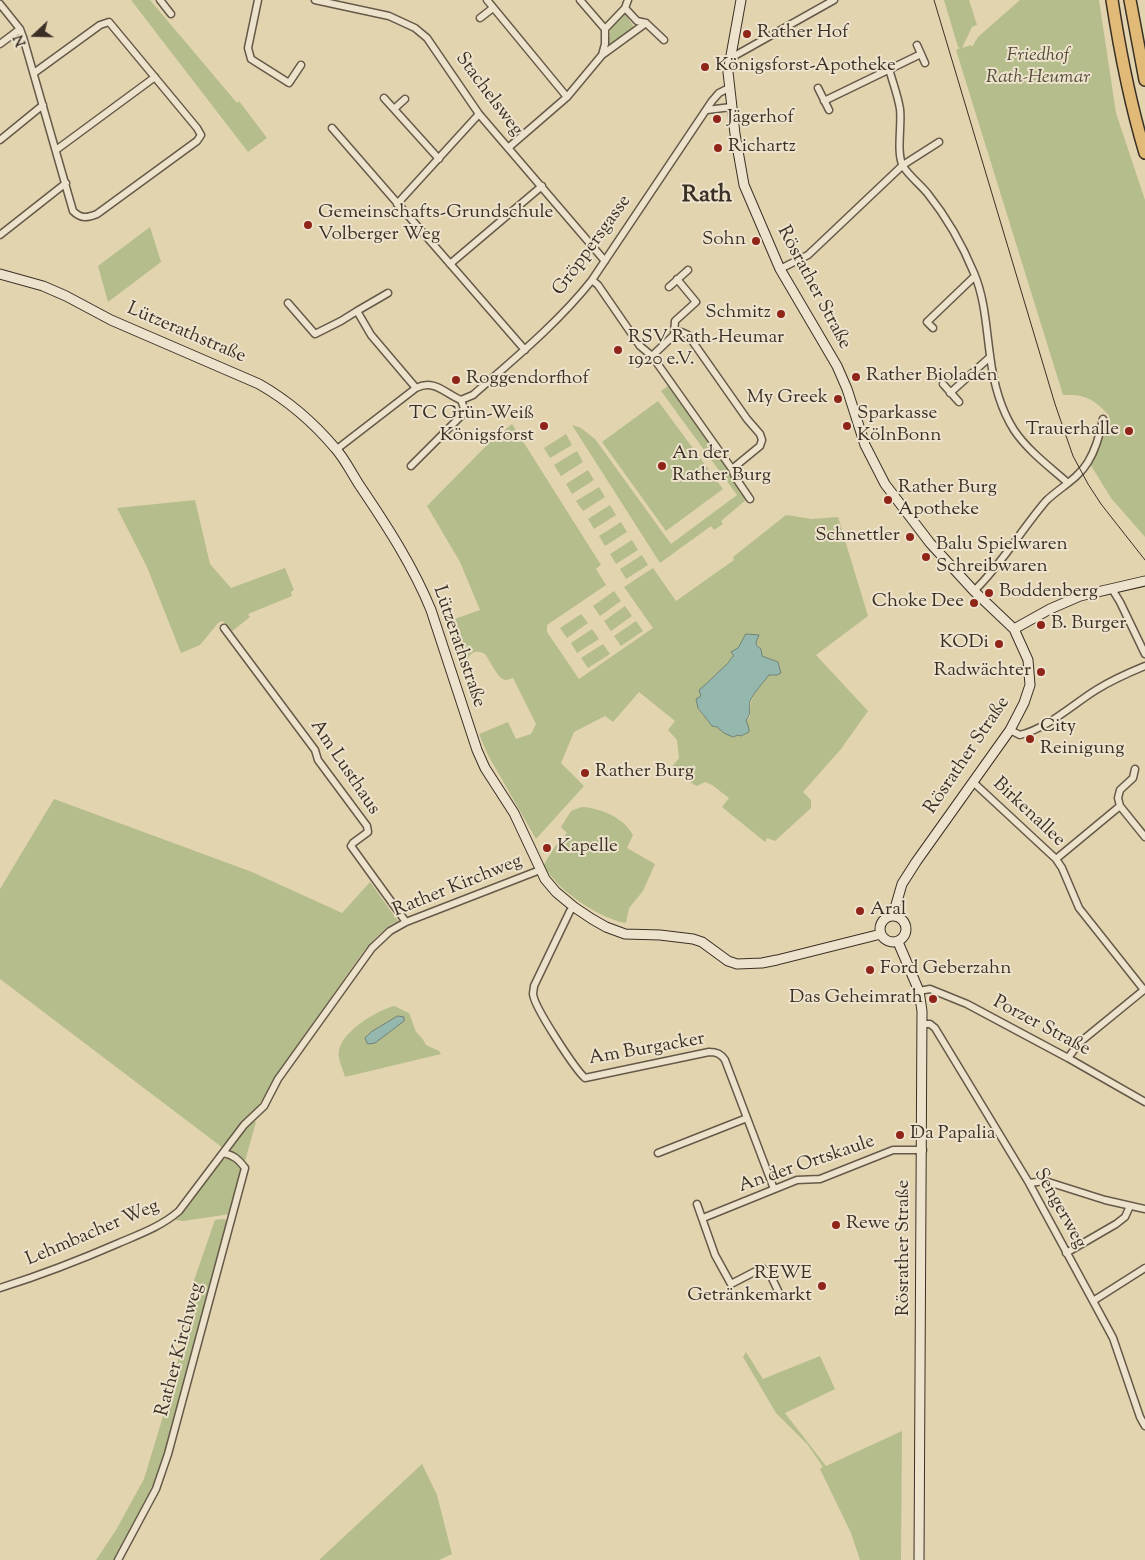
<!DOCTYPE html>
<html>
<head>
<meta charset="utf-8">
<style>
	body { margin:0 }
	#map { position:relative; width:1145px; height:1560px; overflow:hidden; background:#e3d4b0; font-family:"Sorts Mill Goudy",serif }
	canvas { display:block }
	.north { position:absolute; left:10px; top:10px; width:50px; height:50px; -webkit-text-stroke:4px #ede3cc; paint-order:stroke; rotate:249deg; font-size:14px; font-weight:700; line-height:20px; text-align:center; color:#3b3025 }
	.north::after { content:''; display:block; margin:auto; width:18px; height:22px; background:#3b3025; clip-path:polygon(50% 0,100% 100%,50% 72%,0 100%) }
</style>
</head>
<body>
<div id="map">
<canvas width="1145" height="1560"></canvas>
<div class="north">N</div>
</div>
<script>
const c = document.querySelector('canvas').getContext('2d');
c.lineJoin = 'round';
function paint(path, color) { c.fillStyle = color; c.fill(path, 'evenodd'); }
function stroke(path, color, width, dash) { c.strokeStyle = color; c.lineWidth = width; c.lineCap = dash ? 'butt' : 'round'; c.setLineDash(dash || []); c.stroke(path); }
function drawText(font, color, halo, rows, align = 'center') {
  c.font = font + ' "Sorts Mill Goudy",serif'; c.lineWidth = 4; c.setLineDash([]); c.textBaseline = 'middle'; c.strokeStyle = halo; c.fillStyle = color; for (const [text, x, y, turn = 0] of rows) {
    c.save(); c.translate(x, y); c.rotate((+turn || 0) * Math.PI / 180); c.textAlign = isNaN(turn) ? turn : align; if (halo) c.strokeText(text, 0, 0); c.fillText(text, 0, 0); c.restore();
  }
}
const green = new Path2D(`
	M131 0H150L237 103 239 101 267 138 248 152Z
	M944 0H969L977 25 972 27 962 48 971 45 972 47 978 37 1020 0H1099L1116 113 1145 200V537L1111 498 1090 464 1109 424V415C1093 399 1086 394 1063 395L956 50 960 48 958 47Z
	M625 14 634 27 611 47 608 46 611 28Z
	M150 227 161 262 108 302 98 266Z
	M668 386 749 499 746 500 721 521 723 524 714 530 711 526 660 563 572 425 581 428 595 439 671 544 737 495 661 391Z
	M658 401 723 489 666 531 602 442Z
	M512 424 601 565 596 569 606 585 547 625V632L579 679 653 628 624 587 653 568 676 601 734 560 733 557 786 515 812 519 838 517 868 616 816 655 868 711 841 749 803 792 811 800V808L775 841 767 838 765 842 722 807 729 798 712 785 705 782 697 786 693 784 678 772 670 778 666 774 679 758 677 740 668 730 675 721 639 692 613 722 605 716 574 732 561 763 584 786 536 839 488 755 479 734 508 722 516 739 531 734 536 724 513 678C510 679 507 680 505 680 498 679 489 659 485 654 475 648 466 654 467 666L462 668 446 622 480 610 460 562 427 506 489 443ZM746 634 754 636 762 656 778 662 781 673 777 675 769 674C757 691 749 695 750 717L746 720 749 729 748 732 742 736 738 735 733 737C727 733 719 727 712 726L698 709 701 696 699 690C713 680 723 668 734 656L731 652 738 648Z
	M566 434 572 445 550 458 544 448Z
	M577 451 583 462 561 476 554 465Z
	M588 470 594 480 572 494 566 484Z
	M599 487 605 497 583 511 576 501Z
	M195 500 210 564 231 588 285 568 294 590 291 592 292 596 248 614 250 617 231 632 223 621 219 622 200 645 181 653 147 567 117 508Z
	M610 505 616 515 594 529 588 519Z
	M621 522 627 532 605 546 599 536Z
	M632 540 638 550 616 564 610 554Z
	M642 555 648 565 626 579 620 569Z
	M614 591 621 601 600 616 593 606Z
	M625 606 632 616 611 631 604 621Z
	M581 614 588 623 567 638 560 628Z
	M636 621 643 631 621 646 614 636Z
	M592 629 599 639 577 653 571 643Z
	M603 644 610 654 588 668 581 658Z
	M54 799 252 872 342 913 370 882 398 921 390 925 375 938 363 952 303 1037 256 1109 223 1148 0 979V889Z
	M582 807C601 808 624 818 633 835L627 848 655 864 643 891 629 908 626 923C606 920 576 901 561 887 555 881 549 873 543 866L554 848 567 833 561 827 571 811Z
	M394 1006 409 1013 416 1032 422 1038 426 1045 439 1051 441 1054 345 1077C343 1069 337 1058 339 1050 343 1031 376 1011 394 1006Z
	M252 1120 256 1122 245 1161 235 1153 228 1151Z
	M230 1157 239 1163 241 1173 230 1214 183 1221 176 1220 175 1217 220 1161Z
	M222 1219 228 1220 165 1454C152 1491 135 1526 114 1560H96L116 1530 144 1479 164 1413 182 1346 190 1312 192 1286 215 1220Z
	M746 1352 763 1379 820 1356 835 1389 785 1413 826 1466 902 1431 901 1560H860L851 1533 820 1469 823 1467 808 1445 776 1413 743 1357Z
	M422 1464 437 1495 452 1554 439 1560H319Z`);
const water = new Path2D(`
	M746 634 759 635 756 642 757 646 761 649 762 656 778 662 781 673 777 675H769C763 683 754 692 750 701 748 709 752 714 746 720L749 729V732L741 736 738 735 733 737 724 733 717 727 712 726 698 708 696 699 701 696 699 690C709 682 717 673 726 665 730 662 729 659 734 656L731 652 738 648Z
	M398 1016 404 1017V1021L375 1043 369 1044 367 1043 365 1038 371 1032Z`);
const street = new Path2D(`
	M160 0 171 14
	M258 0 248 48 251 59 289 83 301 65
	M315 0 389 16 415 28 427 38 479 114 605 261
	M487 0 567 97 508 148
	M580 0 605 29
	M0 4 20 29 23 37 73 211C81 219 87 218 97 214L197 141 201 135 197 128 109 22 100 25 34 73
	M625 8 628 0
	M480 18 493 8
	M646 23 664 40
	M0 44 20 29
	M917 45 921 54
	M729 59 834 0
	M889 69C893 83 898 96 900 109 902 125 896 153 903 166 909 176 921 185 928 194 948 219 962 244 974 273 985 299 986 327 990 355 993 380 1000 408 1014 430 1028 451 1050 467 1068 483
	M818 88 829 110
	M567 97 602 55 646 23 637 21 625 8 605 29V44L602 55
	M384 98 439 159
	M824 101 921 54 925 63
	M394 109 405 99
	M707 110 731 107
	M332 128 525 350
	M0 140 43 105
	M56 150 155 77
	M397 204 479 114
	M0 235 66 183
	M450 264 542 186
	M780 269 808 255 903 165 939 142
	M592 280 598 285 640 346 652 356 732 469 735 477 750 499
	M669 287 688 270
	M288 303 315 334 341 321 357 311 371 335 416 388
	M357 311 388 293
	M933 328 927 322 975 276
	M674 335 675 321 696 302 677 279
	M652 356 674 335 681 332 688 335 747 419 760 434 762 440 760 446 732 469
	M943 384 959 402
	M950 393 990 357
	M337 449 416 388C435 379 444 393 461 400L473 395C514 359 558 323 592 280L712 101 719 93 729 88
	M411 466 461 416 464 408 461 400
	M1112 589 1120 602 1145 654
	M974 591C1002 564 1021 530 1046 501 1059 488 1078 479 1088 462 1096 449 1100 434 1103 419
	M224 628 315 750 318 760 367 826 368 832 353 843 351 846 406 922
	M1010 730 1020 735C1048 728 1072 705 1096 690 1112 680 1128 673 1145 666
	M1135 769 1133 778 1120 790 1118 798 1120 806 1145 837
	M973 782 1056 859 1062 868 1079 908 1144 990
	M1056 859 1120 806
	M574 907 570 911 534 986C534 988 533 992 533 994 534 1007 575 1069 585 1078L709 1052C717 1052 721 1054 725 1060L774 1189
	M919 991 930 989 967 1004 1068 1058 1145 1102
	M922 1024H930L935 1028 1029 1183 1093 1301 1113 1338 1140 1417 1145 1426
	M1068 1058 1079 1043 1145 989
	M658 1153 747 1118
	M1029 1183 1045 1181 1105 1200 1145 1209
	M697 1204 715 1255 731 1284 760 1269H764L770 1274 780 1295
	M703 1218 797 1180 820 1179 893 1150H923
	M1066 1253 1116 1224 1125 1217 1130 1206
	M0 1288C41 1275 80 1260 119 1243 140 1234 162 1226 179 1211L244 1125 264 1106 278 1079 372 948 390 931 406 922 540 870
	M1093 1301 1145 1268
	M118 1560 156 1489 168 1454 245 1168C239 1160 234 1155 223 1153`);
const secondary = new Path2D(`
	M741 0 728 72 735 134 744 185 780 269 837 366 847 389 865 445 885 484 930 543 974 591 1014 629 1028 660 1030 685 1024 703 1010 730 916 862 902 884 893 915
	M0 274 43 286 66 296 111 320 259 384C287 400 314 423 335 448 345 459 352 474 360 486 387 526 413 566 431 610L477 750 485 768 514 813 545 879 556 892 574 907 592 919 606 927 625 934 660 935 693 939 702 942 728 961 737 964 762 963 777 960 881 934
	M1014 629 1050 609 1080 596 1145 581
	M880 929a13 13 0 1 1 26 0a13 13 0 1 1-26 0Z
	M898 942 919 991 922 1011 919 1560`);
const highway = new Path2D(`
	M1112 0C1120 52 1130 103 1145 153
	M1130 0 1145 80`);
const tram = new Path2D(`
	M934 0 1055 404 1073 456 1088 484 1101 504 1145 560`);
const markers = [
	[747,34,5,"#8f2418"],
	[705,67,5,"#8f2418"],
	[717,119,5,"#8f2418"],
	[718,148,5,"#8f2418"],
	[308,225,5,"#8f2418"],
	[756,241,5,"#8f2418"],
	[781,314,5,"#8f2418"],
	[618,350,5,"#8f2418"],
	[856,377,5,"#8f2418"],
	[456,380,5,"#8f2418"],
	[838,399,5,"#8f2418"],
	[544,426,5,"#8f2418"],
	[847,426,5,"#8f2418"],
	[1129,431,5,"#8f2418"],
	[662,466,5,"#8f2418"],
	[888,500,5,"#8f2418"],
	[910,537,5,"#8f2418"],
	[926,557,5,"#8f2418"],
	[989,593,5,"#8f2418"],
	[974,603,5,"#8f2418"],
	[1041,625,5,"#8f2418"],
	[999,644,5,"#8f2418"],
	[1041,672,5,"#8f2418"],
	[1030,739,5,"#8f2418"],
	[585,773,5,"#8f2418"],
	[547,848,5,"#8f2418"],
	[860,911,5,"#8f2418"],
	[870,970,5,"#8f2418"],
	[933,999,5,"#8f2418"],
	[900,1135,5,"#8f2418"],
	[836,1225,5,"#8f2418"],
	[822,1286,5,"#8f2418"]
];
const poiNames = [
	["Rather Hof",757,34],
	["Königsforst-Apotheke",715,67],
	["Jägerhof",727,119],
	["Richartz",728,148],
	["Gemeinschafts-Grundschule",318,214],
	["Volberger Weg",318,236],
	["Sohn",746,241,"right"],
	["Schmitz",771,314,"right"],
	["RSV Rath-Heumar",628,339],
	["1920 e.V.",628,361],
	["Rather Bioladen",866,377],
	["Roggendorfhof",466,380],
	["My Greek",828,399,"right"],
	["TC Grün-Weiß",534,415,"right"],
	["Königsforst",534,437,"right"],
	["Sparkasse",857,415],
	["KölnBonn",857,437],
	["Trauerhalle",1119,431,"right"],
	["An der",672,455],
	["Rather Burg",672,477],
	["Rather Burg",898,489],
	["Apotheke",898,511],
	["Schnettler",900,537,"right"],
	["Balu Spielwaren",936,546],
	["Schreibwaren",936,568],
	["Boddenberg",999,593],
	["Choke Dee",964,603,"right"],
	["B. Burger",1051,625],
	["KODi",989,644,"right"],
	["Radwächter",1031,672,"right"],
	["City",1040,728],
	["Reinigung",1040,750],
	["Rather Burg",595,773],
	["Kapelle",557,848],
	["Aral",870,911],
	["Ford Geberzahn",880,970],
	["Das Geheimrath",923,999,"right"],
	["Da Papalia",910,1135],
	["Rewe",846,1225],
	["REWE",812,1275,"right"],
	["Getränkemarkt",812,1297,"right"]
];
const parkNames = [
	["Friedhof",1038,57],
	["Rath-Heumar",1038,79]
];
const streetNames = [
	["Stachelsweg",488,95,53],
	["Gröppersgasse",593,246,-54],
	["Rösrather Straße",813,288,62],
	["Lützerathstraße",186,334,23],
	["Lützerathstraße",458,647,71],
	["Rösrather Straße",968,756,-56],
	["Am Lusthaus",344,768,56],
	["Birkenallee",1028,813,43],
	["Rather Kirchweg",458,887,-22],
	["Porzer Straße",1041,1027,28],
	["Am Burgacker",647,1050,-10],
	["An der Ortskaule",807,1165,-19],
	["Sengerweg",1059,1209,61],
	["Lehmbacher Weg",93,1234,-23],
	["Rösrather Straße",905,1248,-90],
	["Rather Kirchweg",181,1350,-75]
];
const districtNames = [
	["Rath",707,197]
];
paint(green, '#b4bd8b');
paint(water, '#95b8ae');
stroke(water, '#718277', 1);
stroke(street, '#655948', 9);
stroke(secondary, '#3b3025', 11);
stroke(highway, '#3b3025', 14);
stroke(street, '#ede3cc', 6);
stroke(secondary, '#ede3cc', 9);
stroke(highway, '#e2ba78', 11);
stroke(tram, '#3b3025', 1);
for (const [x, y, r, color] of markers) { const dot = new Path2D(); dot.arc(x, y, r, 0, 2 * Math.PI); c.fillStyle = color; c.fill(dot); stroke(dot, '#ede3cc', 2); }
drawText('19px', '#3b3025', '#ede3cc', poiNames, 'left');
drawText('italic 19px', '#534c39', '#ede3cc', parkNames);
drawText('19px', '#3b3025', '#ede3cc', streetNames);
drawText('bold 24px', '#3b3025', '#ede3cc', districtNames);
</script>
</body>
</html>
